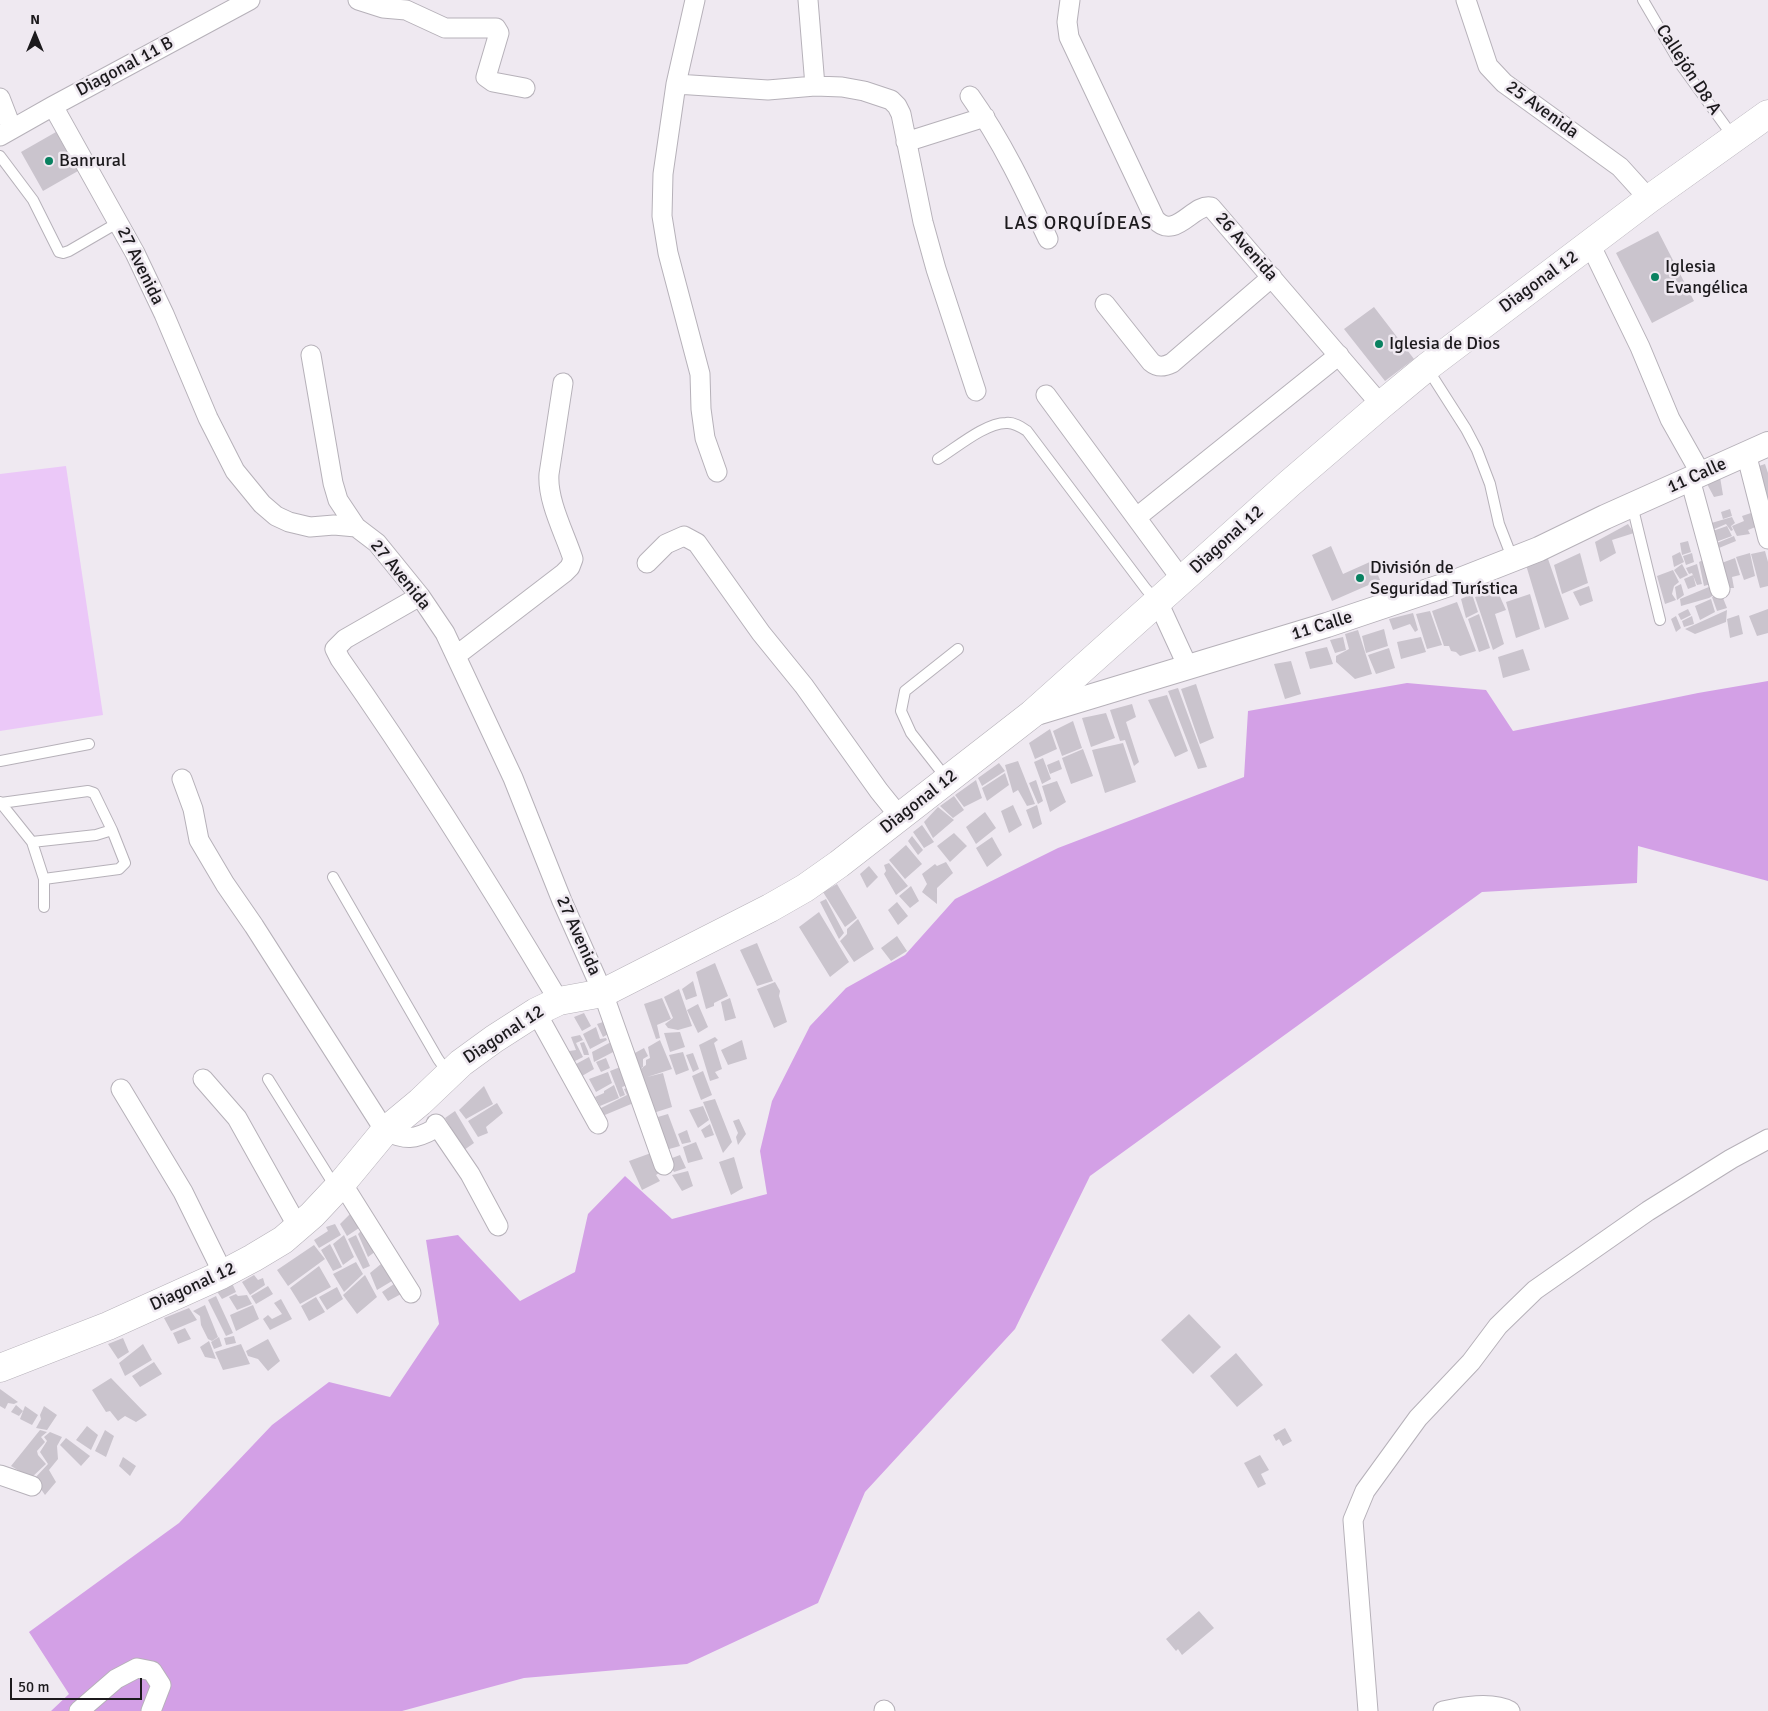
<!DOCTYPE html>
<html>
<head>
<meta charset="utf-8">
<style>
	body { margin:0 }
	#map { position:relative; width:1768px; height:1711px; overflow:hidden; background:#efe9f1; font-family:Signika,sans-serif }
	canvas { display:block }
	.north { position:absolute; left:10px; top:10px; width:50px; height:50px; -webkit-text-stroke:4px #efe9f1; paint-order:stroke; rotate:0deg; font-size:14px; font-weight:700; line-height:20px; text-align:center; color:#1c1a1d }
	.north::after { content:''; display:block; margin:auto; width:18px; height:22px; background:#1c1a1d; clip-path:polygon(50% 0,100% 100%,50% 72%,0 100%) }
	.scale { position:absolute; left:10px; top:1678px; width:132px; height:22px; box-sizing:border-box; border:2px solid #1c1a1d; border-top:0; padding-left:6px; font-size:15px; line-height:18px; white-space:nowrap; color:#1c1a1d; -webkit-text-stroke:4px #efe9f1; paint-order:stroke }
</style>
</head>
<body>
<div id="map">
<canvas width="1768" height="1711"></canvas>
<div class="north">N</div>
<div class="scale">50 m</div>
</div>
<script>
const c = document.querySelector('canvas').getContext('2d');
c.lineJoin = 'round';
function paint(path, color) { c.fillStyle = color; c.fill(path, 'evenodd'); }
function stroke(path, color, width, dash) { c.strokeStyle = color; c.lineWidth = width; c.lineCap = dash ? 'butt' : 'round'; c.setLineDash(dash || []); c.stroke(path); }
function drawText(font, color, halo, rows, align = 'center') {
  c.font = font + ' Signika,sans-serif'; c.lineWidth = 5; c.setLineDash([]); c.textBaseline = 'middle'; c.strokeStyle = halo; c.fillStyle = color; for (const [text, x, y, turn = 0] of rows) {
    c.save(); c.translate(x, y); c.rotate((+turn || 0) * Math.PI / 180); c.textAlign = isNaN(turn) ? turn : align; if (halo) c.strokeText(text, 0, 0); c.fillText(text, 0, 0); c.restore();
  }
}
const green = new Path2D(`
	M66 466 103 715 0 731V474Z`);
const forest = new Path2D(`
	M1768 681V881L1638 846 1637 883 1482 892 1090 1176 1015 1329 865 1492 818 1603 687 1664 524 1678 402 1711H51L69 1694 29 1632 179 1523 272 1425 329 1382 390 1397 439 1324 426 1240 458 1235 520 1301 575 1272 588 1214 625 1176 672 1219 767 1194 760 1151 772 1101 810 1026 846 988 905 955 955 899 1058 848 1244 777 1248 711 1407 683 1486 690 1513 731 1698 693Z`);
const building = new Path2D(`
	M56 132 78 171 43 191 21 152Z
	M1658 231 1694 301 1652 323 1616 253Z
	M1374 307 1414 359 1385 381 1344 329Z
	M1765 464 1768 473V509L1756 467Z
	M1720 477 1723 495 1714 497 1707 484Z
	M1730 509 1732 516 1723 519 1721 512Z
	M1754 512 1758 526 1748 530 1750 534 1737 536 1732 526 1744 521 1742 516Z
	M1732 517 1735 523 1731 526 1733 530 1731 531 1726 524 1710 531 1708 524Z
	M1628 524 1634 533 1612 540 1616 553 1600 562 1595 542Z
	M1727 526 1732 536 1713 543 1710 532Z
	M1734 536 1736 541 1714 550 1712 545Z
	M1688 541 1691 552 1682 555 1680 543Z
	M1331 546 1343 574 1372 561 1380 580 1332 601 1312 555Z
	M1765 551 1768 562V586L1760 588 1751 554Z
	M1680 552 1684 562 1674 567 1672 556Z
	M1580 553 1588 583 1562 594 1554 565Z
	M1692 553 1694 562 1686 565 1683 556Z
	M1750 553 1755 576 1744 580 1736 557Z
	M1547 556 1569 619 1545 628 1526 565Z
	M1709 557 1714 583 1704 586 1699 562Z
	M1735 558 1740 575 1732 577 1734 588H1726L1719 564Z
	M1682 564 1688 575 1680 579 1674 570Z
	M1697 564 1702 584 1697 585 1692 573 1689 574 1686 568Z
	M1673 570 1679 582 1674 586 1672 594 1676 600 1665 604 1657 576Z
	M1693 575 1696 586 1688 589 1684 579Z
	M1681 584 1684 595 1677 600 1675 587Z
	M1716 584 1719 592 1709 598 1681 606 1680 599Z
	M1589 586 1593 601 1580 606 1573 592Z
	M1497 590 1506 610 1495 614 1504 644 1493 650 1475 597Z
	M1721 593 1727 608 1717 611 1712 597Z
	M1472 594 1478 612 1466 618 1461 599Z
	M1530 594 1540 629 1516 638 1506 602Z
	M1711 599 1715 612 1700 620 1695 606Z
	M1457 602 1476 651 1460 656 1456 652 1451 651 1449 646H1444L1432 611Z
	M1688 609 1691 615 1681 620 1678 614Z
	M1768 609V633L1757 636 1749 616Z
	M1727 610 1726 622 1695 634 1685 629Z
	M1430 611 1442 645 1427 649 1416 614Z
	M1413 613 1418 630 1415 632 1410 624 1393 630 1389 619Z
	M1479 614 1490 648 1479 652 1468 619Z
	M1739 615 1743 634 1730 638 1727 619Z
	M1676 616 1681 628 1676 632 1671 619Z
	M1692 616 1694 624 1684 627 1682 621Z
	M1384 629 1388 646 1366 653 1362 636Z
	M1358 630 1372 674 1355 679 1336 662V656L1349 649 1345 634Z
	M1343 637 1346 650 1335 653 1330 640Z
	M1421 637 1426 652 1401 659 1397 642Z
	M1327 647 1333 664 1310 669 1305 652Z
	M1389 648 1395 668 1376 674 1368 655Z
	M1523 649 1530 670 1503 678 1498 657Z
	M1291 661 1301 694 1285 699 1274 664Z
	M1196 684 1214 738 1200 744 1181 689Z
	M1178 688 1207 767 1198 769 1168 691Z
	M1167 695 1188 751 1175 757 1148 700Z
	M1132 704 1136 717 1126 722 1139 762 1134 766 1125 740 1120 741 1110 710Z
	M1106 713 1115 738 1091 747 1082 718Z
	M1073 721 1082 748 1062 756 1053 731Z
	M1050 729 1057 749 1035 759 1029 743Z
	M1123 743 1136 782 1105 793 1092 750Z
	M1083 749 1093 776 1071 784 1062 758Z
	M1043 758 1051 779 1042 784 1034 762Z
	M1059 760 1062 769 1050 774 1047 765Z
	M1018 761 1035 804 1027 806 1018 790 1013 793 1005 765Z
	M999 763 1005 771 982 786 978 778Z
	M1005 773 1009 785 987 801 982 788Z
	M976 780 982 798 964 807 955 795Z
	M1036 780 1043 801 1038 804 1029 783Z
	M1057 781 1066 802 1050 812 1042 786Z
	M954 796 964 810 953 818 940 806Z
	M1013 805 1022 825 1009 833 1001 811Z
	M1037 805 1042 824 1033 829 1026 810Z
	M938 807 954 820 933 838 924 822Z
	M985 812 996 828 976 844 966 827Z
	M922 825 934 842 924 848 913 832Z
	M954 833 967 846 950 862 937 846Z
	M912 836 923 850 918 855 908 841Z
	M992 837 1002 855 987 867 976 848Z
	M906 845 922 864 905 879 889 860Z
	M946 862 953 873 937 888V904L922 892 927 884 922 874 935 864 937 866Z
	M889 863 908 886 896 895 884 874 886 871 884 865Z
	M869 866 878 877 867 888 860 874Z
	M837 884 857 918 845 927 823 892Z
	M911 886 919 901 910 908 899 896Z
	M826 899 844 933 839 939 820 902Z
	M897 902 908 916 898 925 888 910Z
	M819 912 849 962 830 977 799 927Z
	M858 919 874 949 854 962 840 941 847 934V929Z
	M897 936 907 951 891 961 881 948Z
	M757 943 773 981 757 986 740 950Z
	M715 963 728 996 714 1003V1006L706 1009 696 972Z
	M693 981 697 996 686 1000 682 989Z
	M775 982 780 991 779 996 787 1022 774 1028 757 989Z
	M679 989 692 1026 678 1030 668 1028 665 1024 673 1018 664 997Z
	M662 998 671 1019 657 1025 660 1038 656 1039 644 1004Z
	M730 998 736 1018 725 1021 721 1002Z
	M698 1004 708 1027 698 1033 687 1010Z
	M584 1013 591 1026 582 1031 574 1017Z
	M606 1021 610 1033 603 1037 597 1024Z
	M596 1027 600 1039 606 1038 607 1040 590 1049 583 1034Z
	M680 1032 685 1047 670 1052 664 1033Z
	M580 1035 583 1040 576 1043 583 1057 569 1064 563 1052 576 1050 571 1037Z
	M715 1037 718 1040 714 1043 722 1069 715 1072 719 1078 710 1081 699 1045Z
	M660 1040 672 1069 647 1077 663 1073 672 1107 650 1114 637 1071 646 1065V1060L650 1058 648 1047Z
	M742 1040 747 1059 728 1065 721 1050Z
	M613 1041 617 1050 594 1062 592 1052Z
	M584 1042 588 1051 589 1055H584L580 1043Z
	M644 1048 648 1056 643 1059V1068L637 1069 633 1054Z
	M683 1052 689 1070 676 1075 669 1055Z
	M693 1053 699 1069 693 1072 686 1055Z
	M589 1057 594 1069 582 1076 576 1064Z
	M606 1058 610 1068 601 1072 596 1062Z
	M623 1066 628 1085 622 1087 625 1095 620 1097 610 1071Z
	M703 1071 712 1095 701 1100 692 1076Z
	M608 1072 612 1083 596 1092 589 1079Z
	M614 1085 619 1098 600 1106 595 1097 604 1093V1091Z
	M484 1086 493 1104 466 1119 459 1110Z
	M630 1087 636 1102 600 1117 601 1108 627 1095 624 1089Z
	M715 1099 732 1142 723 1153 703 1102Z
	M497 1103 503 1113 486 1127 488 1133 478 1137 468 1121Z
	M703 1106 709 1120 698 1128 689 1110Z
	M455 1111 474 1143 464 1150 445 1118Z
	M668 1114 680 1146 662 1151 651 1119Z
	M739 1119 746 1134 738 1145 736 1137 738 1133 733 1121Z
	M710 1124 714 1135 705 1138 701 1130Z
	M687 1130 691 1142 682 1144 678 1134Z
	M696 1142 703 1159 688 1163 683 1147Z
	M651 1153 662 1171 656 1175 660 1181 642 1190 629 1161Z
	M680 1155 686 1168 674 1172 667 1160Z
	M734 1157 743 1188 731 1195 719 1162Z
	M688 1171 693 1186 682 1191 672 1175Z
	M350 1214 362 1226 347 1236 340 1224Z
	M335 1224 341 1235 319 1248 314 1240 328 1231 326 1227Z
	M362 1230 376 1251 368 1257 358 1234Z
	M344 1235 354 1257 343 1265 333 1244Z
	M356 1235 370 1266 363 1269 348 1239Z
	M330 1244 342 1267 333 1271 321 1250Z
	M314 1245 325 1259 288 1286 277 1270Z
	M356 1262 363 1274 344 1292 333 1274Z
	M381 1264 392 1281 377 1290 370 1273Z
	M319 1266 331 1287 300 1304 290 1288Z
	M254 1275 258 1280 263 1278 265 1285 250 1295 242 1282Z
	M365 1275 377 1297 357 1314 343 1295Z
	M397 1282 403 1293 388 1301 382 1292Z
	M232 1283 236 1292 222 1299 216 1290Z
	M268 1286 273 1294 256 1304 251 1296Z
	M337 1287 343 1299 327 1310 319 1297Z
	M236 1294 238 1296 247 1295 252 1304 237 1310 229 1297Z
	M216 1296 233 1333 226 1336 208 1300Z
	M316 1297 325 1312 309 1321 301 1306Z
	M281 1299 292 1319 270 1330 263 1319 268 1315 272 1319 282 1314 274 1303Z
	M205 1305 218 1337 212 1341 208 1339 201 1325 200 1316 193 1311Z
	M253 1305 259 1319 236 1331 230 1315Z
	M189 1308 197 1320 171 1331 164 1318Z
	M1189 1314 1221 1347 1193 1374 1161 1340Z
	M185 1328 191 1339 178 1344 173 1333Z
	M234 1336 236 1343 226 1345 224 1338Z
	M219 1337 222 1346 214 1349 211 1342Z
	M123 1338 129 1352 118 1359 108 1344Z
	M268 1339 280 1361 268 1371 258 1359 248 1356 246 1351Z
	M209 1341 216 1359 205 1357 200 1347Z
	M143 1344 152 1360 125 1376 119 1363Z
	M241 1344 250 1364 223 1370 215 1352Z
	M1236 1353 1263 1385 1237 1407 1210 1376Z
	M154 1362 162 1374 140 1387 132 1376Z
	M111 1378 147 1415 136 1422 125 1416 118 1421 110 1411 106 1412 92 1390Z
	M0 1389 18 1402 14 1404 8 1403 5 1409 0 1406Z
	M16 1405 23 1411 19 1416 11 1412Z
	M25 1406 38 1415 32 1425 20 1419Z
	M44 1406 57 1415 47 1430 36 1428 41 1419 40 1415Z
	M87 1426 98 1435 91 1450 76 1440Z
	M1285 1428 1292 1441 1283 1446 1279 1439 1276 1441 1273 1435Z
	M40 1430 47 1432 41 1437 45 1442 37 1451 38 1455 46 1464 31 1478 11 1466Z
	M105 1430 114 1436 106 1457 95 1451Z
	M50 1432 62 1437 57 1446 58 1459 49 1470 56 1482 45 1495 34 1479 48 1464 40 1452 47 1441 44 1437Z
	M66 1438 90 1456 81 1466 60 1445Z
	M1260 1455 1269 1470 1261 1474 1266 1484 1258 1488 1244 1463Z
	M123 1457 136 1466 130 1476 119 1466Z
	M1199 1611 1214 1628 1182 1655 1178 1649 1176 1651 1166 1639Z`);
const service = new Path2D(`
	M1643 0 1681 65 1734 138
	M0 156 33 200 59 252 63 253 69 251 119 222
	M1427 368 1466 429 1477 450 1490 484 1499 524 1513 560
	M938 459C956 448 985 423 1006 423 1014 422 1021 427 1027 431L1146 589 1157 601
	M1632 505 1660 620
	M0 761 89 744
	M947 779 911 733 901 711 905 691 958 649
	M0 802 32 842 44 879V907
	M1 803 88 791 94 793 112 830 96 835 32 842
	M333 877 438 1059 448 1073
	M44 879 119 869 125 863 112 830
	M268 1079 336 1188`);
const minor = new Path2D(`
	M358 0 383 8 406 10 445 28H496L499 33 486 77 493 82 525 88
	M695 0 676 84 663 174 662 216 668 253 700 374 701 409 705 438 717 472
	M808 0 815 86
	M1070 0 1067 22 1069 37 1155 219C1175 242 1193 203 1211 207L1381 405
	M1466 0 1488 66 1504 83 1620 167 1649 199
	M676 84 768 90 815 86 842 87 864 91 891 100 897 106 901 114 923 222 936 269 976 391
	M970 96C1002 141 1025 190 1048 239
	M0 98 12 129
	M53 106 135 253 164 314 208 418 235 471 262 504 276 516 289 522 310 527 334 525 356 527 377 543 420 596 445 633 513 778 562 901 603 993 664 1165
	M0 136 53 106 250 0
	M906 142 985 117
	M1590 244 1640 347 1670 419 1701 474
	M1105 304 1151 362C1158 368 1164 367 1172 363L1272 277
	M311 355 333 483 338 500 356 527
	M1046 395 1182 580
	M1746 453 1768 539
	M1690 479 1720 589
	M1137 517 1339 355
	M647 563 666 544 684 536 697 543 761 633 804 686 879 791 900 817
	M420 596 345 639 335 649 340 659C418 770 490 885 559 1001
	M1158 602 1188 667
	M457 655 564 573 570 567 573 559C565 534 547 501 549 474L563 383
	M182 779 193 809 199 840 225 884 254 926 385 1131C405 1140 415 1140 434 1129L436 1124 470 1174 498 1226
	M536 1012 598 1124
	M203 1079 237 1118 298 1227
	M121 1089 183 1192 217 1261 221 1275
	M342 1183 411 1293
	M0 1475 32 1486
	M884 1710 885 1711
	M79 1711 116 1679 137 1668 152 1671 161 1685 151 1711
	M1368 1711 1353 1520 1365 1491 1418 1418 1471 1362 1498 1326 1535 1290 1648 1211 1731 1159 1768 1139
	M1443 1711C1461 1707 1492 1701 1510 1711`);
const tertiary = new Path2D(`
	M1033 714 1327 625 1455 582 1539 549 1605 517 1768 444`);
const secondary = new Path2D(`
	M0 1368 108 1326 221 1275 253 1258 283 1240 312 1215 342 1183 385 1131 420 1102 461 1063 494 1039 536 1012 559 1001 603 993 770 908 805 888 839 864 1032 714 1290 483 1381 405 1427 367 1649 199 1768 114`);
const markers = [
	[49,161,5,"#098160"],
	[1655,277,5,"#098160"],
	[1379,344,5,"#098160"],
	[1360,578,5,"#098160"]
];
const streetNames = [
	["Diagonal 11 B",125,67,-28],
	["Callejón D8 A",1688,70,57],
	["25 Avenida",1542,110,36],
	["26 Avenida",1246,247,49],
	["27 Avenida",140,266,64],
	["Diagonal 12",1539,282,-36],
	["11 Calle",1697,476,-24],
	["Diagonal 12",1227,540,-42],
	["27 Avenida",400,575,51],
	["11 Calle",1322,626,-17],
	["Diagonal 12",919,802,-38],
	["27 Avenida",578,936,66],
	["Diagonal 12",504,1035,-33],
	["Diagonal 12",193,1287,-25]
];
const poiNames = [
	["Banrural",59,161],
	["Iglesia",1665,267],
	["Evangélica",1665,288],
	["Iglesia de Dios",1389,344],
	["División de",1370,568],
	["Seguridad Turística",1370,589]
];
const neighbourhoodNames = [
	["LAS ORQUÍDEAS",1078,224]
];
paint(green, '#ebc8f8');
paint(forest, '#d3a0e6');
paint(building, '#cac4cd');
stroke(service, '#b6b1b9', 12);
stroke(minor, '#b6b1b9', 21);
stroke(tertiary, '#b6b1b9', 26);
stroke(secondary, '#b6b1b9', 29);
stroke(service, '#fff', 10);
stroke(minor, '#fff', 19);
stroke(tertiary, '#fff', 24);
stroke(secondary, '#fff', 28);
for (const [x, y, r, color] of markers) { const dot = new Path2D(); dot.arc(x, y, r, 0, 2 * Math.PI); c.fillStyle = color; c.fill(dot); stroke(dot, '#efe9f1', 2); }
drawText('18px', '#1c1a1d', '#efe9f1', streetNames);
drawText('18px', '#1c1a1d', '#efe9f1', poiNames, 'left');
c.letterSpacing = '1px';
drawText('19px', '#1c1a1d', '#efe9f1', neighbourhoodNames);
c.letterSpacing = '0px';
</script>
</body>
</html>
